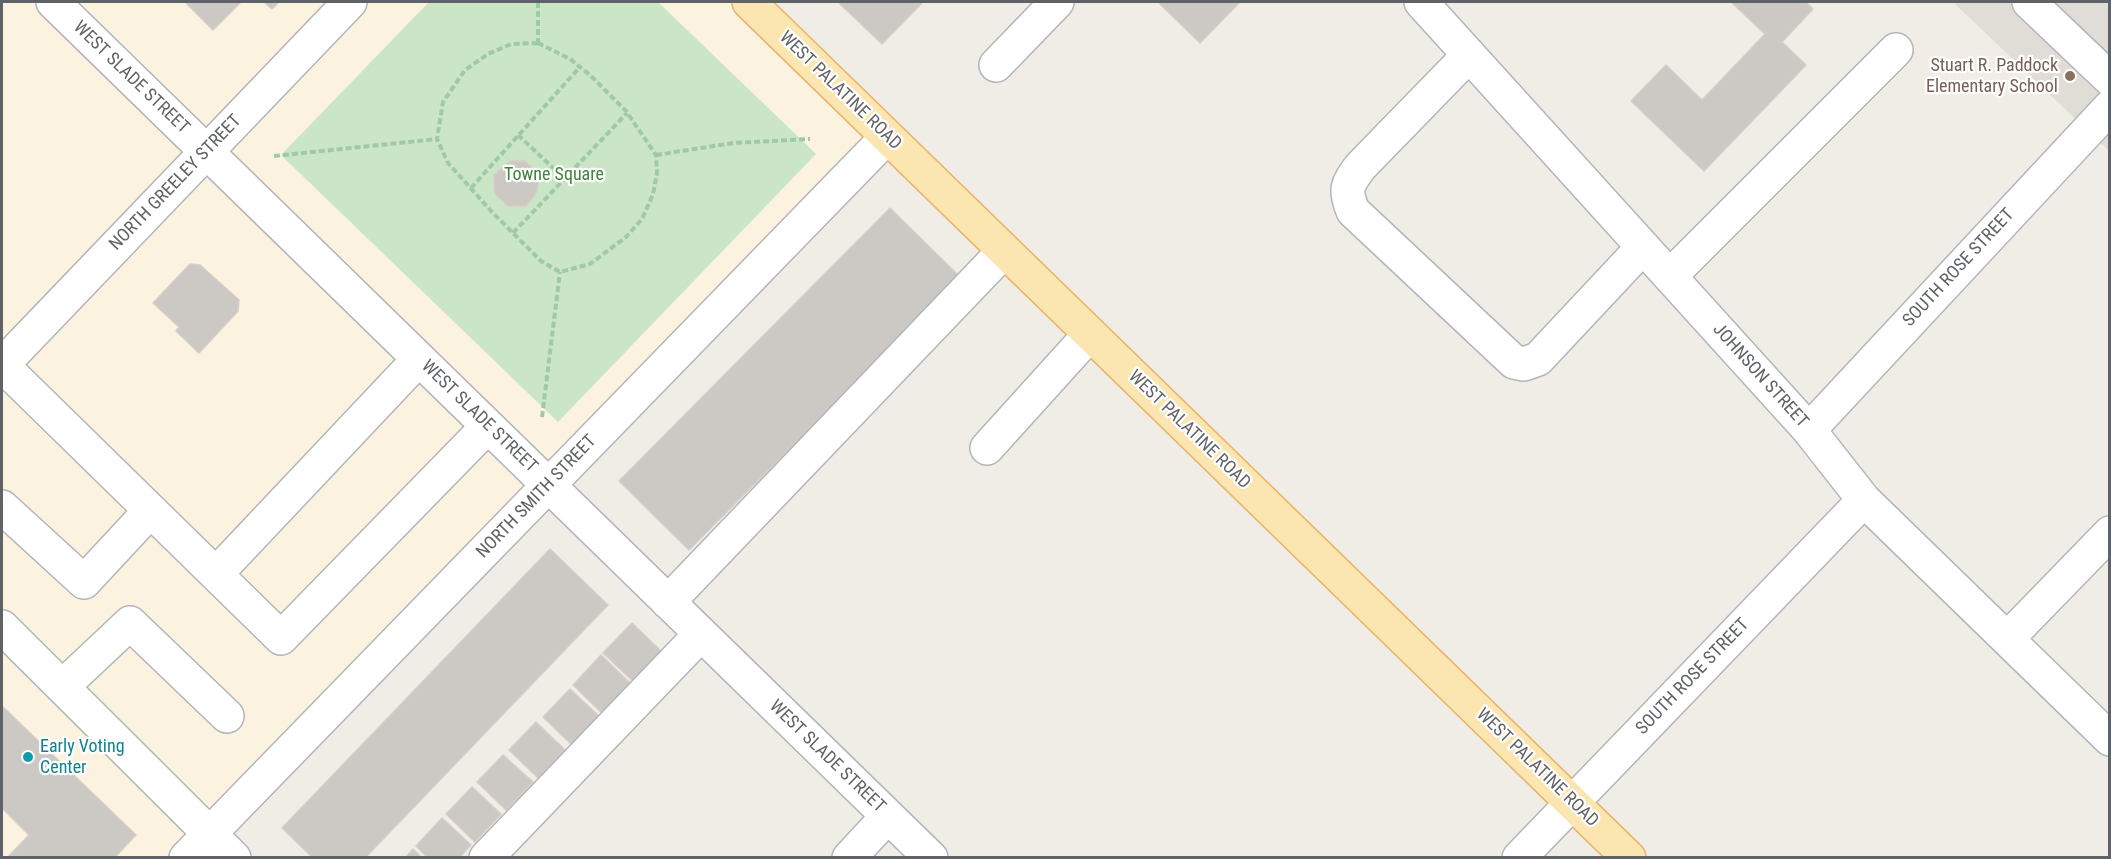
<!DOCTYPE html>
<html>
<head>
<meta charset="utf-8">
<style>
	body { margin:0 }
	#map { position:relative; width:2111px; height:859px; overflow:hidden; background:#f0ede7; font-family:"Roboto Condensed",sans-serif }
	canvas { display:block }
	.frame { position:absolute; inset:0; border:3px solid #5f6367; pointer-events:none }
</style>
</head>
<body>
<div id="map">
<canvas width="2111" height="859"></canvas>
<div class="frame"></div>
</div>
<script>
const c = document.querySelector('canvas').getContext('2d');
c.lineJoin = 'round';
function paint(path, color) { c.fillStyle = color; c.fill(path, 'evenodd'); }
function stroke(path, color, width, dash) { c.strokeStyle = color; c.lineWidth = width; c.lineCap = dash ? 'butt' : 'round'; c.setLineDash(dash || []); c.stroke(path); }
function drawText(font, color, halo, rows, align = 'center') {
  c.font = font + ' "Roboto Condensed",sans-serif'; c.lineWidth = 4.5; c.setLineDash([]); c.textBaseline = 'middle'; c.strokeStyle = halo; c.fillStyle = color; for (const [text, x, y, turn = 0] of rows) {
    c.save(); c.translate(x, y); c.rotate((+turn || 0) * Math.PI / 180); c.textAlign = isNaN(turn) ? turn : align; if (halo) c.strokeText(text, 0, 0); c.fillText(text, 0, 0); c.restore();
  }
}
const commercial = new Path2D(`
	M2 2H749L887 137 186 857 2 858Z`);
const education = new Path2D(`
	M1953 2H2109V151Z`);
const green = new Path2D(`
	M429 2H658L816 154 558 422 281 155Z`);
const building = new Path2D(`
	M185 2H241L213 30Z
	M264 2H279L272 9Z
	M838 2H923L882 44Z
	M1158 2H1240L1200 43Z
	M1731 2H1806L1813 9 1782 42 1806 65 1704 171 1631 101 1666 65 1702 100 1765 34Z
	M510 161H525L539 175 537 192 526 206H508L495 194 494 175Z
	M890 208 960 277 689 550 619 481Z
	M190 264 200 265 239 300 238 311 199 353 176 331 179 327 153 303Z
	M550 549 608 605 365 858H313L282 828Z
	M632 623 662 652 634 682 603 653Z
	M601 655 631 684 603 714 573 685Z
	M570 689 599 716 572 745 543 717Z
	M2 706 136 835 114 858H7L29 835 2 808Z
	M536 722 565 750 538 778 509 750Z
	M503 755 533 782 506 810 477 782Z
	M472 787 501 814 475 842 446 814Z
	M442 818 471 845 459 858H428L416 846Z
	M413 849 422 858H405Z`);
const path = new Path2D(`
	M538 2V43
	M538 43 570 59 590 75 626 111 656 155 657 173 653 194 642 219 626 237 590 264 560 272 541 261 492 212 448 163 437 139 443 102 465 70 488 54 511 44Z
	M518 135 565 179
	M656 155 733 143 810 139
	M274 156 437 139
	M471 188 580 67
	M513 233 627 113
	M542 417 560 272`);
const minor = new Path2D(`
	M53 2 931 858
	M1421 2 1809 430 1864 500 2110 739
	M2029 2 2110 79
	M1469 55 1360 167C1347 185 1344 189 1353 211L1514 362 1524 364 1538 359 1643 247
	M996 65 1057 2
	M1670 276 1896 50
	M2 365 281 638 488 426
	M2 365 350 2
	M1809 430 2110 107
	M987 448 1090 334
	M2 507 84 582 150 511
	M216 574 419 359
	M668 602 1004 251
	M2 627 234 858
	M2007 639 2110 533
	M62 687 130 623 227 716
	M186 858 887 137
	M486 858 701 634
	M849 858 888 816
	M1519 858 1864 500`);
const major = new Path2D(`
	M749 2 1629 858`);
const markers = [
	[2070,76,6,"#8d6e63"],
	[28,757,6,"#0f9aa8"]
];
const educationNames = [
	["Stuart R. Paddock",2058,66],
	["Elementary School",2058,87]
];
const streetNames = [
	["WEST SLADE STREET",131,78,44],
	["WEST PALATINE ROAD",840,91,44],
	["NORTH GREELEY STREET",176,183,-46],
	["SOUTH ROSE STREET",1959,268,-47],
	["JOHNSON STREET",1760,376,48],
	["WEST SLADE STREET",479,417,44],
	["WEST PALATINE ROAD",1189,430,44],
	["NORTH SMITH STREET",537,497,-46],
	["SOUTH ROSE STREET",1693,677,-46],
	["WEST SLADE STREET",827,757,44],
	["WEST PALATINE ROAD",1537,768,44]
];
const parkNames = [
	["Towne Square",554,175]
];
const cultureNames = [
	["Early Voting",40,747],
	["Center",40,768]
];
paint(commercial, '#fcf2e0');
paint(education, '#e0dcd6');
paint(green, '#cae6c6');
paint(building, '#ccc8c4');
stroke(building, '#d5cec6', 1.5);
stroke(minor, '#b2b5b9', 36);
stroke(major, '#ebb466', 36);
stroke(path, '#a0c9a6', 4, [6, 3]);
stroke(minor, '#fff', 33);
stroke(major, '#fbe5b1', 33);
for (const [x, y, r, color] of markers) { const dot = new Path2D(); dot.arc(x, y, r, 0, 2 * Math.PI); c.fillStyle = color; c.fill(dot); stroke(dot, '#fff', 2); }
drawText('18px', '#785e54', '#fff', educationNames, 'right');
drawText('18px', '#5f6367', '#fff', streetNames);
drawText('18px', '#40833a', '#fff', parkNames);
drawText('18px', '#0d838f', '#fff', cultureNames, 'left');
</script>
</body>
</html>
